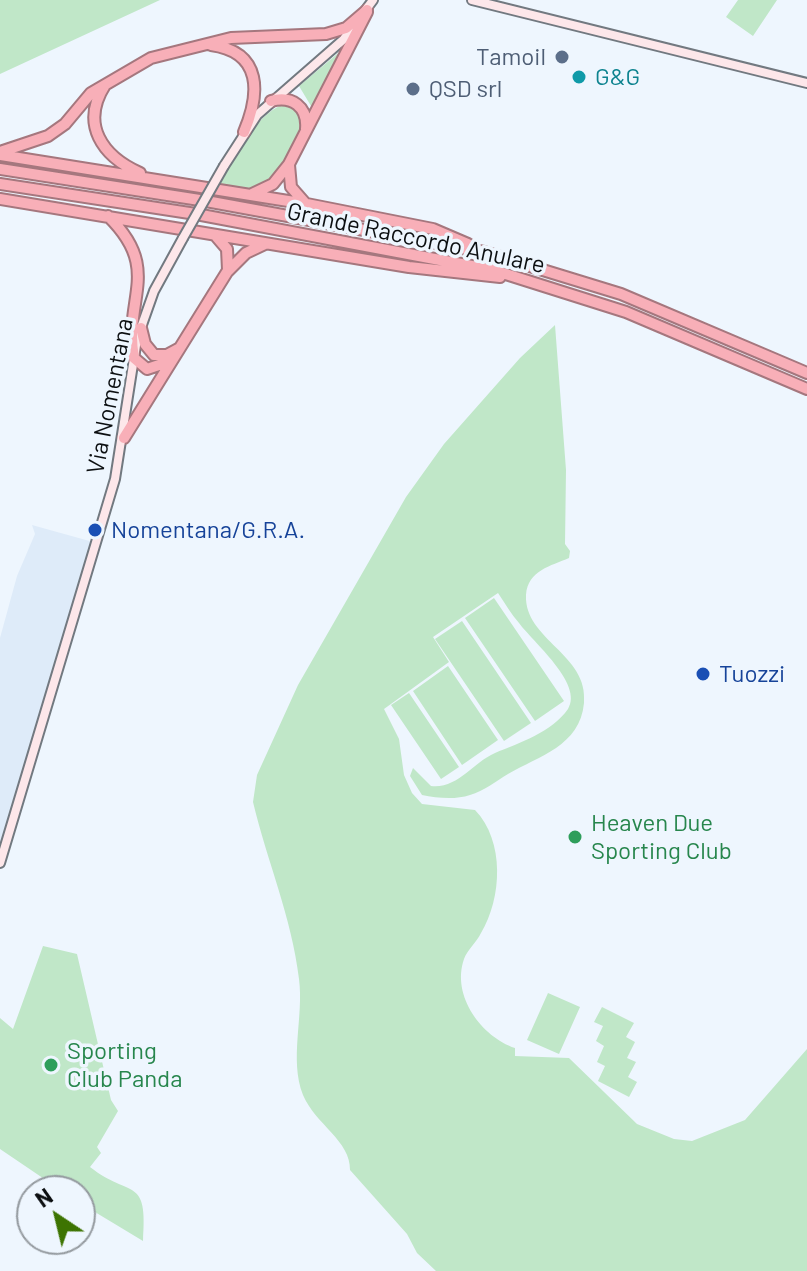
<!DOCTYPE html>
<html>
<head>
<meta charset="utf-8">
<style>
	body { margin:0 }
	#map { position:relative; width:807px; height:1271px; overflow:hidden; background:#eef6fe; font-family:Barlow,sans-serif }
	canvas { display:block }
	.north { position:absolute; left:16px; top:1175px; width:80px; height:80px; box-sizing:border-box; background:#eef6fe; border:2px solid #949a9f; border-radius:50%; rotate:325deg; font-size:22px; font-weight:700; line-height:32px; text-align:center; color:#0c0f11 }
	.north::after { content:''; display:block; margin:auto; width:28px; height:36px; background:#3d7402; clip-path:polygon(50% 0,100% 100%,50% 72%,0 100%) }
</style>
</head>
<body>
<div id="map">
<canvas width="807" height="1271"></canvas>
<div class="north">N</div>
</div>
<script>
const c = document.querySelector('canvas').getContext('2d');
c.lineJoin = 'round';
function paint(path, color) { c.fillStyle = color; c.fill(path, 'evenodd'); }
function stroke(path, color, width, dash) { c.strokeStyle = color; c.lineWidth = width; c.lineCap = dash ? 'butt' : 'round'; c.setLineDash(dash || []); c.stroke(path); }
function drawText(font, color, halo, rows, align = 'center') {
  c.font = font + ' Barlow,sans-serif'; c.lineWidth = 7; c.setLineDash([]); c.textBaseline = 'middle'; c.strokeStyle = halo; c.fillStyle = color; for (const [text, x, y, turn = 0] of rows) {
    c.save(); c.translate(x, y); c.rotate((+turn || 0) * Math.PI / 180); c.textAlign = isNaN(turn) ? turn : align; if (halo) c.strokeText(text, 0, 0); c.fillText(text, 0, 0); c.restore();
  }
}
const built = new Path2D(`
	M32 525 93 542 0 854V638L17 576 35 534Z`);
const green = new Path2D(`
	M0 0H160L0 74Z
	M738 0H777L753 36 726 17Z
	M343 49 314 111 299 86Z
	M290 103C296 110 302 115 301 125 299 149 275 185 251 189 240 191 229 186 219 183 235 158 258 107 290 103Z
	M555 325 566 470 565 544 570 551 569 558C551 566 528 570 526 595 524 640 589 654 584 703 580 746 539 756 508 774 496 781 484 791 470 795 455 800 437 798 422 795L410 776 413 768 431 786C458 789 472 763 495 753 519 743 552 732 568 709 584 684 532 641 519 623 511 614 505 603 498 593L433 637 449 662 384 709 399 739 404 775 412 793 422 804 475 810C505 841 502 898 481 933 477 942 467 950 464 959 451 996 482 1037 515 1048V1056L569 1058 637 1124 674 1139 692 1141 745 1120 807 1049V1271H436L417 1253 407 1234 350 1170C351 1141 315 1124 303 1095 289 1059 304 1017 299 979 292 918 267 861 253 802L257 775 298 685 406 497 444 444 520 358Z
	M494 598 564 701 535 721 465 618Z
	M462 621 531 723 504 741 435 639Z
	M448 666 498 740 462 765 413 691Z
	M409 693 459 767 441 779 391 705Z
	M43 946 77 954 111 1100 118 1111 97 1147 101 1153 90 1167C131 1199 148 1175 143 1241L80 1203V1191H62L0 1149V1018L13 1029Z
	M548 993 580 1007 559 1054 527 1040Z
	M602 1007 634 1023 626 1037 635 1042 627 1058 636 1062 628 1077 637 1082 629 1097 598 1081 605 1066 597 1062 604 1046 596 1041 603 1026 594 1022Z`);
const secondary = new Path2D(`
	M472 0 807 83
	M224 166 257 115 344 39 373 0
	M0 863 115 479 137 339 154 291 183 238`);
const highway = new Path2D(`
	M211 45C263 52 260 94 244 132
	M105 85C80 124 102 156 140 173
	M271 101C292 95 308 107 306 129
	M0 152 48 136 65 124 91 93 151 58 231 38 326 34 346 28 367 10
	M0 155 307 204 433 229 468 244
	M289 165 291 187 305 203
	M0 169 206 201 484 252 621 294 807 373
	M0 184 196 214 493 270 626 312 807 389
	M252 194 273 184 289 164 367 12
	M0 199 409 267 500 277
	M108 216C163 270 123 298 134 358L147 369 171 361
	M215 235 227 249 228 270
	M141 328 145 344 154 355H167L180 348
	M124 438 227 272 246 253 265 244`);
const secondaryBridge = new Path2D(`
	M183 238 224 166`);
const markers = [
	[562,57,8,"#5c6f8a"],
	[579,77,8,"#0f9aa8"],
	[413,89,8,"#5c6f8a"],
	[95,530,8,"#1a4fb4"],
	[703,674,8,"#1a4fb4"],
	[575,837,8,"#2e9e5b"],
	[51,1065,8,"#2e9e5b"]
];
const serviceNames = [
	["Tamoil",546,57],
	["QSD srl",429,89,"left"]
];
const cultureNames = [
	["G&G",595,77]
];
const streetNames = [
	["Grande Raccordo Anulare",416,238,12],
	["Via Nomentana",110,396,-79]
];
const transitNames = [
	["Nomentana/G.R.A.",111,530],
	["Tuozzi",719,674]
];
const leisureNames = [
	["Heaven Due",591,823],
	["Sporting Club",591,851],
	["Sporting",67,1051],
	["Club Panda",67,1079]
];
paint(built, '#deebf9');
paint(green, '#c0e7c8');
stroke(secondary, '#727980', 12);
stroke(highway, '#a5777e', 14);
stroke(secondary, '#fde7ea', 8);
stroke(highway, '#f8afb8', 10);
stroke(secondaryBridge, '#727980', 12, []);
stroke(secondaryBridge, '#fde7ea', 8);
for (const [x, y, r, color] of markers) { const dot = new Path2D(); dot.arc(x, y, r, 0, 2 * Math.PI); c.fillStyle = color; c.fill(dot); stroke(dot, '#eef6fe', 3); }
drawText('24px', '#4e5e75', '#eef6fe', serviceNames, 'right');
drawText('24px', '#0d838f', '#eef6fe', cultureNames, 'left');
drawText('24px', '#0c0f11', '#eef6fe', streetNames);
drawText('24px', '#164399', '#eef6fe', transitNames, 'left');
drawText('24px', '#27864d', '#eef6fe', leisureNames, 'left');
</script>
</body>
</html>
